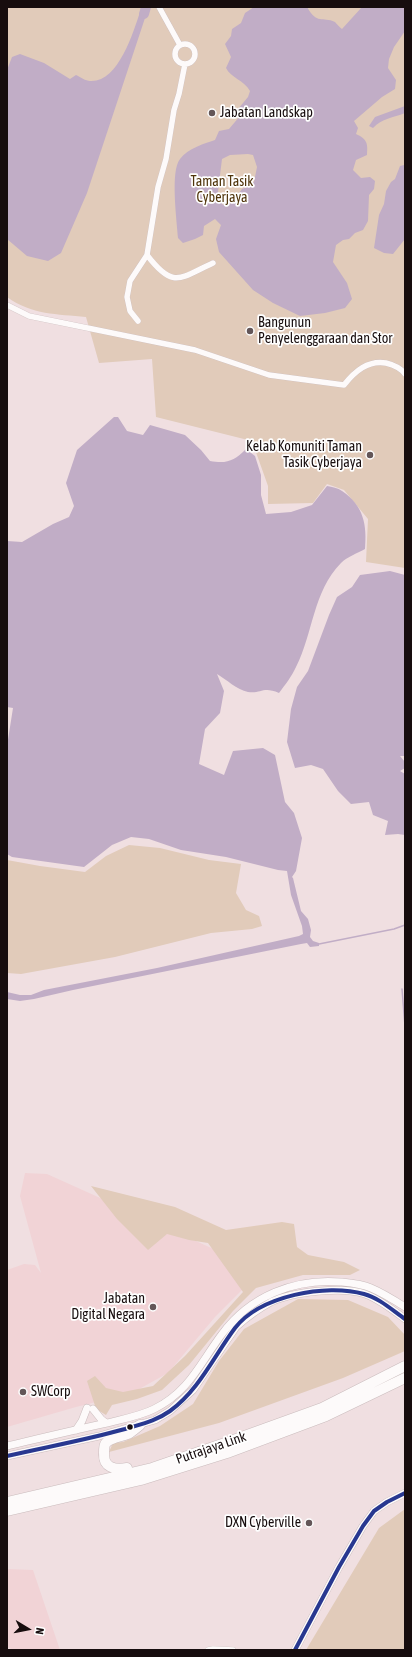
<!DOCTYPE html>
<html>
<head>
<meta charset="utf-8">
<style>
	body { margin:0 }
	#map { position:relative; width:412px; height:1657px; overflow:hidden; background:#f0dfe1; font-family:"Asap Condensed",sans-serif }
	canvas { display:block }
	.frame { position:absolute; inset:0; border:8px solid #170d0e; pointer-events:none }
	.north { position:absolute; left:8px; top:1609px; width:40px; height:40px; -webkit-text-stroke:3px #fff; paint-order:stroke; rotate:100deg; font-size:11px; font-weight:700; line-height:16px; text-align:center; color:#170d0e }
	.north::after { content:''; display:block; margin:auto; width:14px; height:18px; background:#170d0e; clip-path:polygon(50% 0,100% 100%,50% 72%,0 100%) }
</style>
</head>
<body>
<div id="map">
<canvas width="412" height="1657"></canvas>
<div class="frame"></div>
<div class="north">N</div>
</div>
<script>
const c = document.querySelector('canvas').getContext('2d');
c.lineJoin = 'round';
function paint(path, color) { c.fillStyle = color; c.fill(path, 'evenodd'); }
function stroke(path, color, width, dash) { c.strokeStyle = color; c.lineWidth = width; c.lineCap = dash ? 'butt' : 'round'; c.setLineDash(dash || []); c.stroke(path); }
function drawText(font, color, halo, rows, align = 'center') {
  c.font = font + ' "Asap Condensed",sans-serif'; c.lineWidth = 3.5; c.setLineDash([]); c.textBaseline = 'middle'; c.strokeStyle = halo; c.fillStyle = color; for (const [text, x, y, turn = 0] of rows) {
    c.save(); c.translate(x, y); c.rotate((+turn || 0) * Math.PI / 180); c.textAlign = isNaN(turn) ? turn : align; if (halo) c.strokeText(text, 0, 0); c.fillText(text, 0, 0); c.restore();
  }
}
const built = new Path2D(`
	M25 1173 47 1174 218 1251 247 1285 215 1317 168 1373 132 1393 76 1407 7 1427V1270L24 1264 35 1265 41 1273 20 1196Z
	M7 1569 33 1570 60 1650H14L7 1647Z`);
const green = new Path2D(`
	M7 7H405V568L366 562 368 519 344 490 327 484 313 503 268 504V486L252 441 156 417 152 359 99 363 86 317C57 314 32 315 7 297Z
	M129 845 160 848 209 860 241 864 236 893 246 910 259 916 262 926 252 929 211 933 115 957 21 974 7 973V860L40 866 85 872 106 856Z
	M91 1186 175 1207 226 1230 282 1222 294 1224 297 1247 308 1255 344 1262 360 1270 350 1275H303L256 1288 233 1311 189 1365 162 1390 137 1399 112 1405 106 1415 96 1409 87 1381 95 1376 106 1388 123 1392 153 1386 185 1356 243 1292 208 1243 189 1240 167 1234 148 1250 117 1219Z
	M298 1299 348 1300 388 1317 405 1335V1351L343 1378 219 1423 109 1452 113 1443 123 1442 160 1426 193 1404 219 1361 244 1329Z
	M405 1509V1650H306L379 1528Z`);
const water = new Path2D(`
	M254 7H307C317 25 322 16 335 22 337 24 339 27 342 29L362 7H405V31L394 47 389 59 388 68 396 80 395 89 382 97 354 121 358 128 356 134C367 139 368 143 367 155L356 160 353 170 361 178 370 177 375 181 374 189 369 195 368 221 363 230 355 233 349 239 343 240 336 245 333 262 347 283 352 299 345 308 325 313 300 316 273 303 253 290 219 252 216 239 221 225 215 219 204 226 203 235 195 239 183 243 178 238C177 221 170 171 180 159 188 148 204 144 215 140L219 131 229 129 240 116 238 109 248 97 250 91C244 80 231 78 226 68L231 57 225 44 231 36 232 29 241 23 245 13ZM248 154 253 155 257 167 254 182 249 186 242 189 234 200 223 205 219 199 218 191 222 159 230 155Z
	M140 12 146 15 87 193 61 253 48 261 27 256 7 239V70L12 57 20 54 44 63 70 79 76 75C80 77 86 81 90 81 118 83 133 33 140 12Z
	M405 106V113C393 118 382 118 373 128L369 126 375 117Z
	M404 165 405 239 393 254 384 253 374 248 379 215 384 204 386 191 391 182 395 179 400 166Z
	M114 417H118L127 431 143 435 150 425 185 435 201 450 210 461C227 464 234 461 246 449L255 456 261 475V495L266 514 291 512 312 505 327 486C332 487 338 488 342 491 364 506 367 525 365 549 358 553 347 557 341 563 313 591 313 634 296 667 292 676 285 685 279 693 263 686 261 694 248 692 237 690 226 679 217 674L224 691 220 713 205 729 199 764 224 775 233 751 263 748 275 755 285 802 294 813 302 838 296 871 292 877 293 878 301 911 308 919 311 930 310 937 313 941 319 943V946L310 947 307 943 301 944 73 990 34 999 20 1001 7 999V992L20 995H31L44 990 157 968 299 936 303 934 302 926 291 895 287 871 278 870 226 857 181 850 149 839 131 837 112 845 84 867 12 857 7 854V746L13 708 7 707V541L22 542 53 524 69 517 74 506 66 483 77 450Z
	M390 571 405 575V756H400L405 762V768L400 771 405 774V835L398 834 385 835 388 821 373 815 369 802 351 804 338 791 323 769 311 765 295 768 287 742 291 709 297 687 308 671 329 615 337 597 352 587 360 575Z`);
const stream = new Path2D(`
	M319 944 394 929 405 925
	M402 989 405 1026`);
const river = new Path2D(`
	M144 14 146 7`);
const street = new Path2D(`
	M159 7 180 45
	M175 54a10 10 0 1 1 20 0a10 10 0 1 1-20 0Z
	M147 255C173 289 179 279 213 263
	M7 305 29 316 195 350 269 375 344 385C355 371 368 360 386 363 394 365 401 368 405 374
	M138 321 130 311 127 297 128 292 130 281 147 255 158 187 166 159 174 110 179 94 185 64
	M208 1650 213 1649 233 1650`);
const secondary = new Path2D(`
	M93 1409 101 1419 106 1423
	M76 1430 82 1421 87 1408
	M7 1446C41 1438 74 1430 107 1423 123 1419 140 1416 154 1409 189 1392 200 1363 222 1334 250 1296 295 1278 341 1282 351 1283 362 1284 371 1288 383 1293 394 1300 405 1307
	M7 1456 99 1436 155 1420 170 1411 193 1390 236 1327C246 1318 258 1309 271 1302 292 1292 343 1286 365 1294 379 1299 393 1310 405 1319
	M295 1650 339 1567 363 1526 374 1511 387 1502 405 1493`);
const highway = new Path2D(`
	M127 1468C115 1470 103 1468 104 1453 104 1449 104 1444 107 1442 113 1437 121 1437 128 1434 132 1432 136 1428 140 1425
	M7 1502 152 1468 225 1443 322 1408 405 1366
	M7 1511 141 1480 227 1453 326 1416 405 1378`);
const bus1 = new Path2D(`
	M7 1456C46 1447 86 1440 125 1429 141 1424 156 1421 170 1411 199 1390 214 1356 235 1328 260 1296 326 1283 364 1294 379 1298 392 1310 405 1319
	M295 1650 339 1567 363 1526 374 1511 387 1502 405 1493`);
const markers = [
	[212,113,4,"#635658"],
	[250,331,4,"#635658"],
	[370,455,4,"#635658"],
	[153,1307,4,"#635658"],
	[23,1392,4,"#635658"],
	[130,1427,3.5,"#170d0e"],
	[309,1523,4,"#635658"]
];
const poiNames = [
	["Jabatan Landskap",220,113],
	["Bangunun",258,323],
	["Penyelenggaraan dan Stor",258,339],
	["Kelab Komuniti Taman",362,447,"right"],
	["Tasik Cyberjaya",362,463,"right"],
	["Jabatan",145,1299,"right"],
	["Digital Negara",145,1315,"right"],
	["SWCorp",31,1392],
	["DXN Cyberville",301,1523,"right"]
];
const parkNames = [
	["Taman Tasik",222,182],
	["Cyberjaya",222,198]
];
const streetNames = [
	["Putrajaya Link",211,1448,-19]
];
paint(built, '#f1d3d6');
paint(green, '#e1cbba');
paint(water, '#c1adc6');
stroke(stream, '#c1adc6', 1.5);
stroke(river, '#c1adc6', 10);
stroke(street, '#cabcbd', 6);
stroke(secondary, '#cabcbd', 8);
stroke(highway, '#cabcbd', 11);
stroke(street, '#fdfafa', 5.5);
stroke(secondary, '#fdfafa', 7);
stroke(highway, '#fdfafa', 10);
stroke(bus1, '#283890', 4);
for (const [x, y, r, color] of markers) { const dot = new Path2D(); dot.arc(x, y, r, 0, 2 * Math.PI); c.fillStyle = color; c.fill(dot); stroke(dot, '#fff', 1.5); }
drawText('14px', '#170d0e', '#fff', poiNames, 'left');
drawText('14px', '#4f340a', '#fff', parkNames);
drawText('14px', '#170d0e', '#fff', streetNames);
</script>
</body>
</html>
